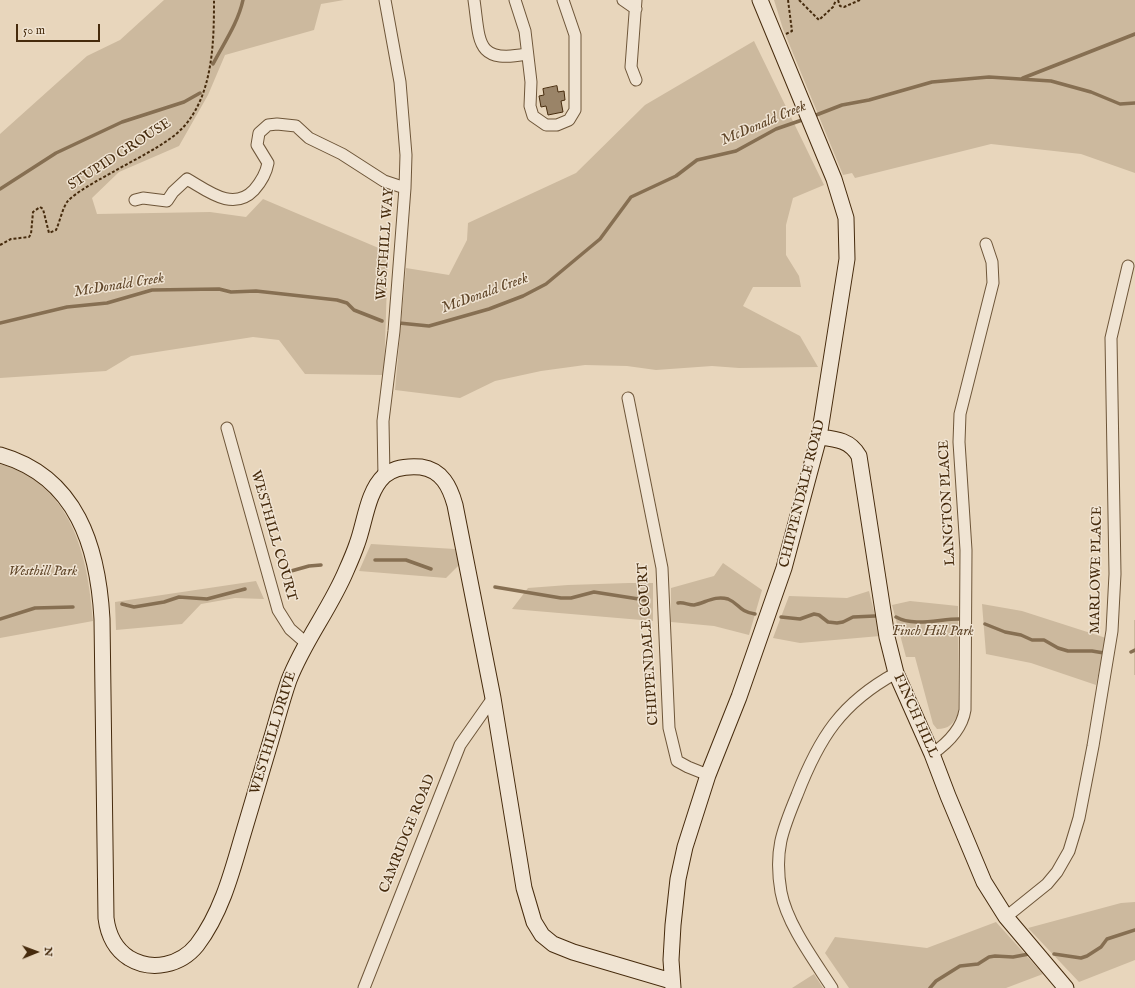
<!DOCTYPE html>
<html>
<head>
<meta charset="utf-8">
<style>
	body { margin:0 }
	#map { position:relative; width:1135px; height:988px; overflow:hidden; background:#e8d6bc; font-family:"IM FELL English",serif }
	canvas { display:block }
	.north { position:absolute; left:16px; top:932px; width:40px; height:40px; -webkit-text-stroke:3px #f0e4d3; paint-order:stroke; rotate:89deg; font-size:11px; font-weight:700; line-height:16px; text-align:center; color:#462b0d }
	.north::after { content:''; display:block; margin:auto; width:14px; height:18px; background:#462b0d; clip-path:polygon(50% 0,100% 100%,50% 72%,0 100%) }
	.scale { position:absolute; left:16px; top:24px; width:84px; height:18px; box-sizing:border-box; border:2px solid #462b0d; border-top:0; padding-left:5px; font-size:12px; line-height:14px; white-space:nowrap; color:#462b0d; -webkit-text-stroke:3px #f0e4d3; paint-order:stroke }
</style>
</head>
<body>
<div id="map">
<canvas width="1135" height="988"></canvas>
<div class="north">N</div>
<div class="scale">50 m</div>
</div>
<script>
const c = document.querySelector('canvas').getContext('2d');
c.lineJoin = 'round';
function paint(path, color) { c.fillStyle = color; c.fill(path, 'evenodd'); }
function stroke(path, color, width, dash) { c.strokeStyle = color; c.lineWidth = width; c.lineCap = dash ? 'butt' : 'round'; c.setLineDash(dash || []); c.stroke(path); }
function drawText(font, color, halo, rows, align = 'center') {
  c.font = font + ' "IM FELL English",serif'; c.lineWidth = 3; c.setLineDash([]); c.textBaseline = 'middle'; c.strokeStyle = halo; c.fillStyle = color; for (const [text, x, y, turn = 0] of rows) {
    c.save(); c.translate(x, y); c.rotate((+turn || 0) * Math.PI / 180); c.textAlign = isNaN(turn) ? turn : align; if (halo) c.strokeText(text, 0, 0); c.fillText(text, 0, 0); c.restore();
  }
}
const green = new Path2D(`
	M164 0H344L321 4 314 30 225 55 208 95 179 146 119 172 92 198 97 214 210 212 246 217 263 199 388 252 384 375 305 374 279 340 253 337 131 356 106 371 0 378V134L87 56 120 40Z
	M774 0H1135V173L1081 154 991 144 855 178 852 173 843 175 783 29Z
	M754 41 824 185 793 198 786 225V255L799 276 801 287H753L743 306 800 336 818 367 739 368 712 366 656 370 627 366 585 365 541 371 495 381 460 398 395 390 406 268 449 275 467 240 468 223 576 173 645 105Z
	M0 464C72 484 88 556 93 621L0 638Z
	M371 544 455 549 459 565 446 578 359 571Z
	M723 563 762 590 749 635 714 626 671 622V588L714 576Z
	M256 581 264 599 235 598 201 604 182 624 116 630 115 602Z
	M629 583H653V621L512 609 528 588 568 585Z
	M869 591 880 636 800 643 773 638 789 596 847 598Z
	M910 601 958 606V714C953 724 949 729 937 729L933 724 915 657H906L892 605Z
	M982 604 1022 611 1106 638 1096 685 1031 663 986 654Z
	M1134 620H1135V675H1134Z
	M1135 902V960L1079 982 1028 928 1121 903Z
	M996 922 1043 974 1006 988H849L825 953 835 937 927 948Z
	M814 974 823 988H792Z`);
const stream = new Path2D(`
	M213 64C224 43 238 23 243 0
	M1023 78 1135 34
	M811 117 842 105 869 100 932 82 989 77 1051 81 1091 92 1120 104 1135 103
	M0 189 56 153 122 122 184 102 200 93
	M0 323 67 307 107 303 152 290 219 289 231 292 256 291 337 300 347 303 354 310 382 321
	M399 323 429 326 489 309 523 296 546 284 600 239 631 197 676 176 697 160 736 151 776 129 805 119
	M375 560H406L431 569
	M284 573 309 566 321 565
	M495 587 561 598H571L594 592 645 600
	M678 603C684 602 688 605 694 605 705 603 715 595 728 599 740 604 738 611 755 614
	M122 604 134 607 164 602 179 597 207 599 245 589
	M781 617 800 619 814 614 819 615 828 622 837 623 843 622 853 617 875 616
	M896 617C914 627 939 619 959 619
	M0 619 35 608 73 607
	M985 624 1005 632 1021 635 1032 640H1044L1058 648 1068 651H1092L1104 653
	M1131 652 1135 650
	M1054 954 1081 958 1087 956 1101 947 1107 939 1135 930
	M930 988 936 981 960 966 978 964 989 957 995 956 1013 957 1029 954`);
const building = new Path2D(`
	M557 86 558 92 564 91 565 100 561 101 563 112 548 115 546 106 541 107 539 96 544 95 543 89Z`);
const path = new Path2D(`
	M799 0 819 20 833 7 836 0
	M838 0 840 6 844 7 860 0
	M786 34 792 31 788 0
	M0 245 11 239 29 237 31 234 33 212 40 207 43 209 49 233 56 230C60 221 62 210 67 202 74 193 102 178 113 172 132 161 153 151 171 138 213 108 214 46 214 0`);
const street = new Path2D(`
	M474 0C480 41 475 64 526 54
	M515 0 525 31 531 82 530 106 533 116 546 125H557L569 120 575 110V35L563 0
	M623 0 636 9
	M636 80 631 67 636 0
	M135 200 143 198 167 201 173 192 187 179C208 191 233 212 254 190 261 182 266 174 268 163L257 145 259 133 268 125 277 124 296 126 309 138 342 154 384 181 405 188
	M628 398 662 568 669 728 677 761 688 767 708 775
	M227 428 278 610 290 629 306 643
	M384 477 383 421 394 331 405 188 406 155 400 82 385 0
	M932 754C948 743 962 729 965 710L966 550 959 442 960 414 993 283 992 262 986 244
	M1006 917 1047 884 1057 872 1069 851 1079 818 1093 746 1112 631 1115 574 1111 338 1128 266
	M364 988 460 745 493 698
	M832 988C814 960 787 924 781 892 774 851 782 831 797 795 819 738 841 703 896 673`);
const secondary = new Path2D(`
	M819 437C836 439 850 440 859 456L887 637 896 673 932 754 948 796 984 882 1006 917 1066 988
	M0 455C77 477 98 547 102 619L106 918C108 934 115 949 129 958 152 972 181 965 197 945 220 915 231 876 241 841 251 807 261 774 271 740 277 720 282 700 289 680 304 641 330 609 346 571 350 562 354 553 357 544 365 523 367 492 384 476 394 467 408 466 421 467 442 470 450 487 455 505L493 698 524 888 534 922 542 935 553 944 573 952 671 981
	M673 988 671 960 673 925 678 879 685 847 708 775 739 697 784 568 819 437 847 259 846 218 834 179 760 0`);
const streetNames = [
	["STUPID GROUSE",120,155,-33],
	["WESTHILL WAY",386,244,-86],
	["CHIPPENDALE ROAD",803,494,-76],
	["LANGTON PLACE",948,503,-93],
	["WESTHILL COURT",273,536,74],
	["MARLOWE PLACE",1097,570,-89],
	["CHIPPENDALE COURT",649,644,-94],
	["FINCH HILL",915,716,66],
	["WESTHILL DRIVE",274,733,-73],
	["CAMRIDGE ROAD",408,834,-68]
];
const parkNames = [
	["Westhill Park",43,572],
	["Finch Hill Park",933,632]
];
const waterNames = [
	["McDonald Creek",764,124,-23],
	["McDonald Creek",119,286,-9],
	["McDonald Creek",485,294,-20]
];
paint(green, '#ccb99e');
stroke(stream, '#866f52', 3.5);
paint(building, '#9a8468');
stroke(building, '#462b0d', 1);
stroke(street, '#6e5639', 13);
stroke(secondary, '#462b0d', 17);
stroke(path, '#462b0d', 2, [3, 2]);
stroke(street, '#f0e4d3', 11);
stroke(secondary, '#f0e4d3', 15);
drawText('14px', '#462b0d', '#f0e4d3', streetNames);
drawText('italic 14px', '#61472a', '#f0e4d3', parkNames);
drawText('italic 15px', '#61472a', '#f0e4d3', waterNames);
</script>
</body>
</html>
